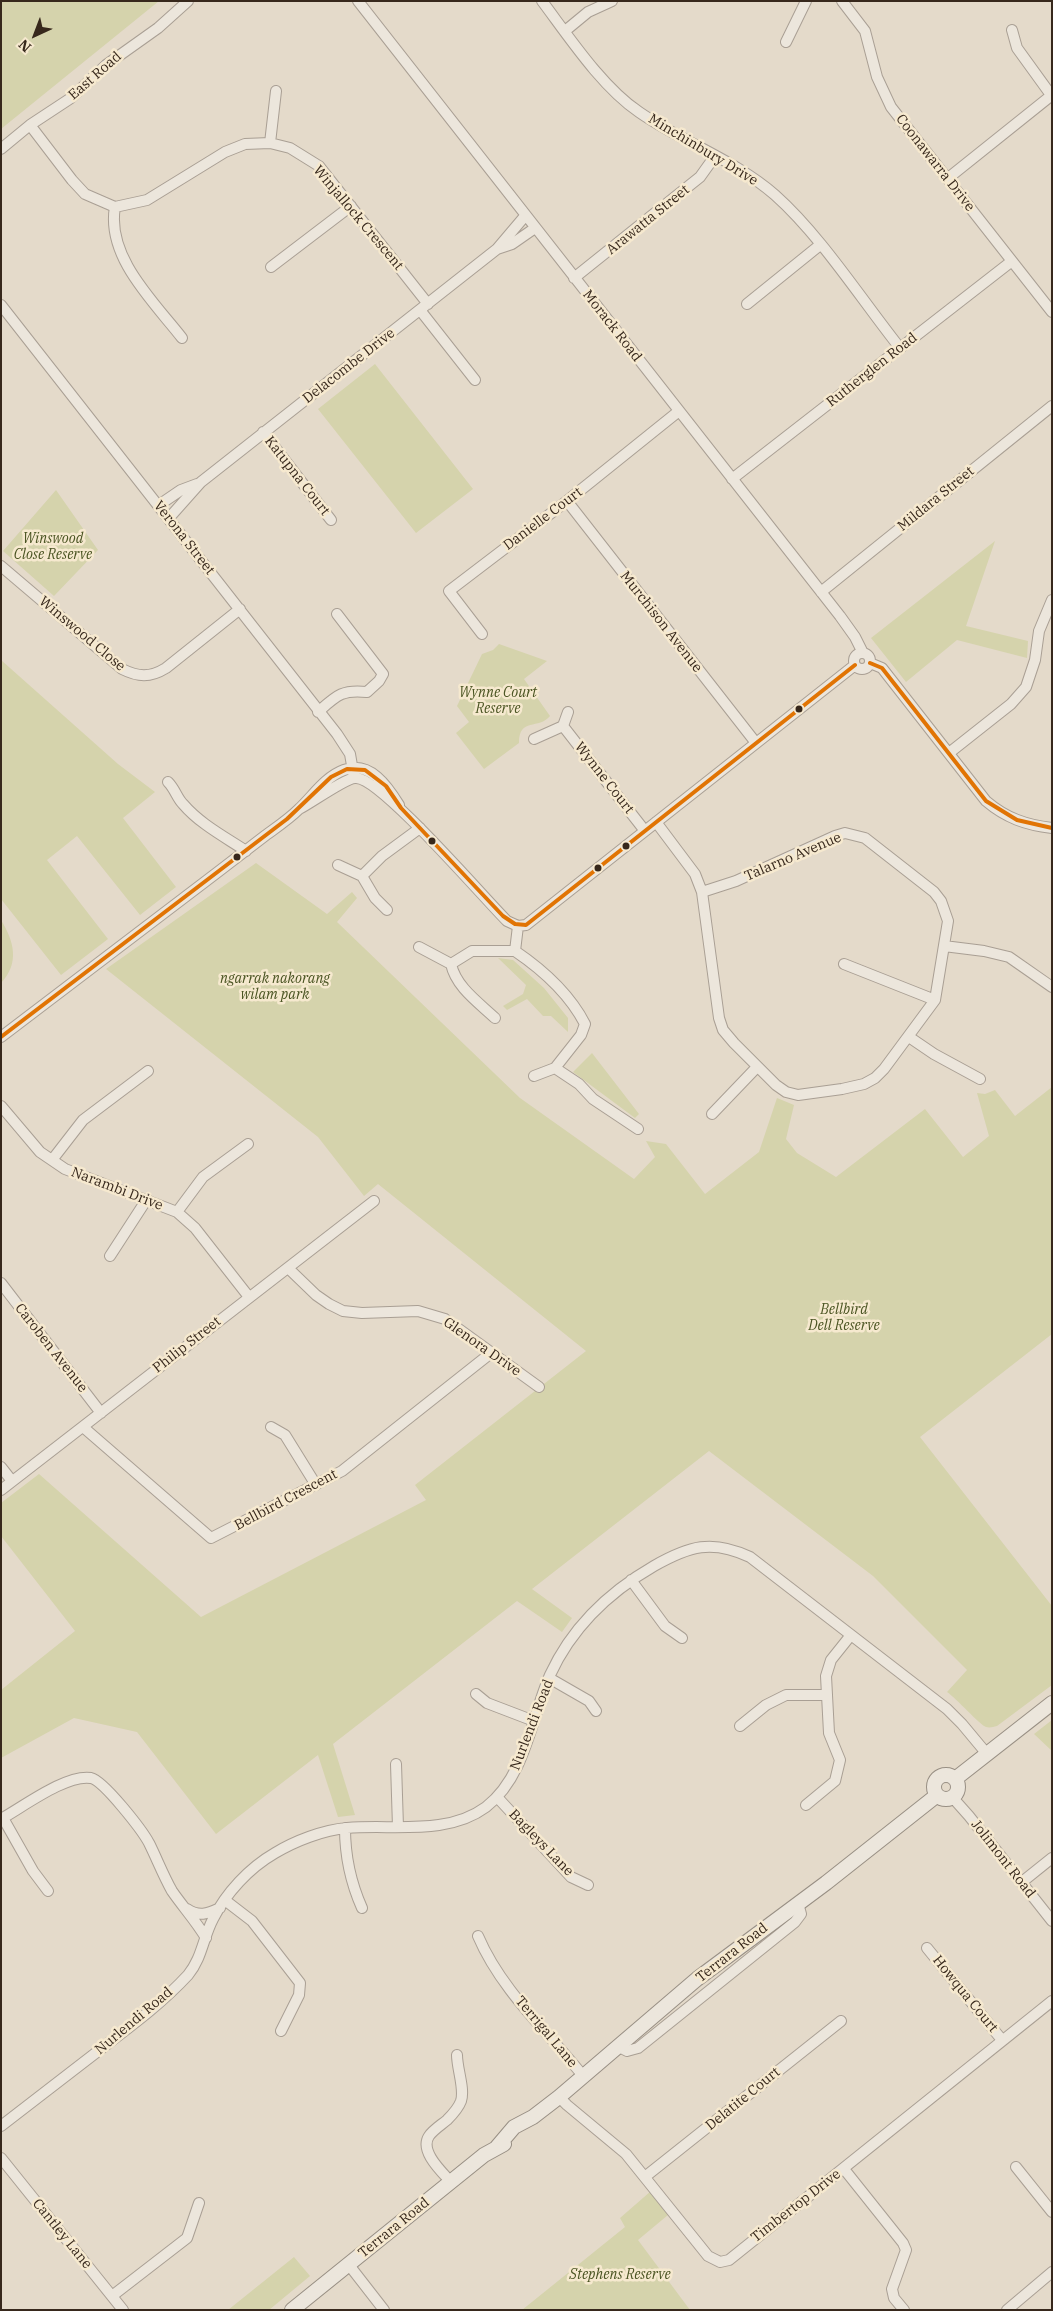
<!DOCTYPE html>
<html>
<head>
<meta charset="utf-8">
<style>
	body { margin:0 }
	#map { position:relative; width:1053px; height:2311px; overflow:hidden; background:#e4daca; font-family:"IBM Plex Serif",serif }
	canvas { display:block }
	.frame { position:absolute; inset:0; border:2px solid #37281c; pointer-events:none }
	.north { position:absolute; left:10px; top:10px; width:50px; height:50px; -webkit-text-stroke:4px #f6e9cf; paint-order:stroke; rotate:223deg; font-size:14px; font-weight:700; line-height:20px; text-align:center; color:#37281c }
	.north::after { content:''; display:block; margin:auto; width:18px; height:22px; background:#37281c; clip-path:polygon(50% 0,100% 100%,50% 72%,0 100%) }
</style>
</head>
<body>
<div id="map">
<canvas width="1053" height="2311"></canvas>
<div class="frame"></div>
<div class="north">N</div>
</div>
<script>
const c = document.querySelector('canvas').getContext('2d');
c.lineJoin = 'round';
function paint(path, color) { c.fillStyle = color; c.fill(path, 'evenodd'); }
function stroke(path, color, width, dash) { c.strokeStyle = color; c.lineWidth = width; c.lineCap = dash ? 'butt' : 'round'; c.setLineDash(dash || []); c.stroke(path); }
function drawText(font, color, halo, rows, align = 'center') {
  c.font = font + ' "IBM Plex Serif",serif'; c.lineWidth = 5; c.setLineDash([]); c.textBaseline = 'middle'; c.strokeStyle = halo; c.fillStyle = color; for (const [text, x, y, turn = 0] of rows) {
    c.save(); c.translate(x, y); c.rotate((+turn || 0) * Math.PI / 180); c.textAlign = isNaN(turn) ? turn : align; if (halo) c.strokeText(text, 0, 0); c.fillText(text, 0, 0); c.restore();
  }
}
const green = new Path2D(`
	M1 1H159L1 129Z
	M375 364 473 489 416 533 318 409Z
	M56 490 98 550 54 596 3 551Z
	M995 541 966 626 1028 641 1027 658 957 640 906 682 871 638Z
	M499 644 547 661 524 679 550 716C539 730 519 717 519 743L484 769 456 733 469 722 457 706 482 654 493 650Z
	M1 660 118 764 155 792 123 818 176 887 140 915 77 836 47 860 108 939 61 975 1 899Z
	M256 863 327 914 352 892 357 898 337 922 520 1098 634 1179 655 1157 646 1141 666 1144 705 1194 759 1152 777 1098 794 1105 786 1139 797 1153 836 1177 925 1109 963 1157 989 1136 977 1093 985 1094 995 1090 1015 1116 1052 1087V1334L920 1437 1052 1606V1685L997 1726C993 1727 990 1728 986 1727 980 1725 956 1698 947 1692L967 1670 873 1576 709 1451 532 1589 572 1618 562 1632 517 1601 333 1744 355 1815 338 1817 318 1755 216 1834 137 1732 74 1718 1 1758V1690L75 1631 1 1536V1503L39 1474 201 1617 426 1500 415 1485 586 1351 378 1184 364 1196 318 1137 106 969Z
	M1 920C14 941 20 963 1 983Z
	M498 958 513 960 544 988 568 1018V1032L551 1016H543L527 999 507 1010 503 1006 523 994 526 985Z
	M592 1053 639 1114 635 1118 573 1072Z
	M1052 1720V1751L1034 1734Z
	M651 2191 668 2215 638 2240 690 2310H522L625 2227 620 2218Z
	M294 2257 310 2276 269 2310H228Z`);
const street = new Path2D(`
	M358 1 840 616 855 637 863 653
	M542 1C569 37 602 87 639 112 682 142 735 160 775 195 821 236 861 299 900 348
	M842 1 865 31 877 77 891 107 1052 312
	M1012 30 1017 48 1051 95
	M565 31 588 12 612 1
	M786 42 806 1
	M30 125 72 180 85 194 115 207 147 200 225 152 245 144 270 143 290 148 319 166 428 304
	M270 143 276 91
	M1 149 30 125 71 98 106 65 158 28 188 1
	M947 179 1052 95
	M115 207C106 257 154 302 182 338
	M497 249 512 244 535 228
	M271 267 351 206
	M574 278 700 177 715 156
	M747 304 820 245
	M1 305 337 734 350 754 354 777
	M420 310 475 380
	M263 432 331 520
	M732 479 1012 261
	M567 501 756 743
	M159 505 181 490 197 484
	M169 518 201 482 497 249 525 216
	M1 566 122 669C138 677 150 678 166 668L240 609
	M821 592 1052 406
	M482 634 449 591 567 501 679 411
	M854 661a8 8 0 1 1 16 0a8 8 0 1 1-16 0Z
	M870 663 882 668 986 801C1006 818 1026 825 1052 828
	M318 712C336 696 342 689 367 692L379 681 383 674 337 614
	M563 726 568 712
	M534 739 563 726 645 831
	M949 753 1011 704 1026 687 1035 660 1039 631 1052 600
	M168 782C175 789 177 798 183 804 200 824 225 837 246 851
	M299 809C311 803 347 777 356 778 381 778 483 897 507 921L518 926 526 925 855 665
	M656 822 695 874 702 892 719 1018 723 1030 734 1043 776 1085 786 1092 798 1095 842 1089 864 1084 875 1078 884 1069 935 1000 948 921 941 901 934 892 865 838 845 833 835 836 736 881 702 892
	M338 865 362 876 375 898 387 910
	M362 876 382 856 420 828
	M518 926 515 951C543 970 569 993 585 1024L581 1035 555 1068 579 1084 593 1099 638 1129
	M944 946 984 951 1009 957 1052 987
	M419 947 451 964
	M844 964 935 1000
	M495 1018C478 1002 456 987 451 964L472 951H515
	M1 1037C89 970 178 903 266 835 277 827 289 819 299 809 313 796 325 777 344 770 370 760 388 787 399 805
	M909 1037 934 1054 980 1079
	M534 1076 555 1068
	M1 1106 40 1152 65 1169 177 1212 195 1228 249 1297
	M712 1114 757 1067
	M52 1160 83 1120 148 1071
	M177 1212 203 1177 248 1144
	M110 1256 147 1199
	M288 1268 316 1295 329 1304 343 1311 362 1313 418 1311 445 1319 539 1387
	M1 1283 101 1413
	M83 1427 211 1538 342 1471 491 1353
	M271 1427 285 1435 316 1485
	M1 1467 12 1481
	M1 1490 374 1201
	M631 1580 665 1626 682 1638
	M549 1678 589 1701 596 1711
	M476 1694 487 1703 534 1721
	M740 1726 766 1705 786 1695H827
	M396 1764 398 1827
	M497 1797 571 1877 588 1885
	M953 1798 969 1816 1052 1921
	M806 1805 835 1781 840 1760 829 1733 826 1676 831 1660 851 1635
	M3 1818 33 1871 48 1891
	M1 1819C23 1807 66 1774 91 1778 104 1781 142 1830 149 1843 157 1859 163 1875 172 1891 183 1907 196 1921 206 1938
	M345 1828C345 1857 350 1881 362 1908
	M1022 1882 1052 1858
	M226 1901 252 1921 300 1983 299 1995 281 2031
	M187 1909C199 1917 207 1914 220 1908
	M478 1936C501 1990 547 2031 584 2077
	M927 1948 1002 2040
	M619 2047 627 2051 638 2048 795 1922 801 1914 798 1903
	M559 2097 567 2105 626 2154 708 2256 720 2262 729 2260 1052 2001
	M1 2126C36 2099 71 2072 106 2045 135 2023 163 2002 188 1975 202 1958 203 1938 213 1919 226 1893 249 1868 275 1853 295 1841 323 1830 347 1828 392 1824 447 1836 486 1807 526 1776 531 1718 550 1675 572 1627 609 1592 654 1566 689 1546 712 1539 750 1557L947 1709 962 1724 987 1754
	M1 2158 123 2310
	M1016 2167 1052 2212
	M844 2169 903 2243 906 2250 892 2289 894 2298 904 2310
	M646 2176 841 2021
	M451 2182C442 2172 419 2151 429 2136 433 2130 441 2125 447 2120 452 2115 458 2109 461 2101 465 2089 457 2069 457 2055
	M349 2265 384 2310
	M112 2296 187 2238 199 2203
	M1007 2310 1052 2272`);
const secondary = new Path2D(`
	M934 1787a12 12 0 1 1 24 0a12 12 0 1 1-24 0Z
	M955 1779 1052 1703
	M497 2147 514 2127 533 2117 559 2097 697 1979 826 1883 936 1796
	M292 2310 484 2155 504 2144`);
const bus1 = new Path2D(`
	M870 663 882 668 986 801 1017 820 1052 828
	M1 1037 287 819 331 777 347 769 365 770 386 786 401 808 503 916 515 924 526 925 855 665`);
const markers = [
	[799,709,4.5,"#37281c"],
	[432,841,4.5,"#37281c"],
	[626,846,4.5,"#37281c"],
	[237,857,4.5,"#37281c"],
	[598,868,4.5,"#37281c"]
];
const streetNames = [
	["East Road",95,76,-41],
	["Minchinbury Drive",703,150,31],
	["Coonawarra Drive",935,163,52],
	["Winjallock Crescent",358,218,50],
	["Arawatta Street",648,220,-39],
	["Morack Road",612,326,52],
	["Delacombe Drive",349,366,-38],
	["Rutherglen Road",872,370,-38],
	["Katupna Court",297,476,52],
	["Mildara Street",936,499,-39],
	["Danielle Court",543,519,-37],
	["Verona Street",184,538,52],
	["Murchison Avenue",661,622,52],
	["Winswood Close",82,634,40],
	["Wynne Court",604,778,52],
	["Talarno Avenue",793,857,-23],
	["Narambi Drive",117,1189,21],
	["Philip Street",187,1345,-38],
	["Glenora Drive",482,1347,35],
	["Caroben Avenue",51,1348,52],
	["Bellbird Crescent",286,1500,-28],
	["Nurlendi Road",532,1725,-69],
	["Bagleys Lane",541,1843,46],
	["Jolimont Road",1003,1859,52],
	["Terrara Road",732,1953,-38],
	["Howqua Court",965,1994,51],
	["Nurlendi Road",134,2021,-40],
	["Terrigal Lane",546,2032,50],
	["Delatite Court",743,2099,-39],
	["Timbertop Drive",796,2206,-38],
	["Terrara Road",394,2228,-39],
	["Cantley Lane",62,2234,51]
];
const parkNames = [
	["Winswood",53,539],
	["Close Reserve",53,555],
	["Wynne Court",498,693],
	["Reserve",498,709],
	["ngarrak nakorang",275,979],
	["wilam park",275,995],
	["Bellbird",844,1310],
	["Dell Reserve",844,1326],
	["Stephens Reserve",620,2275]
];
paint(green, '#d5d3ac');
stroke(street, '#a99f94', 12);
stroke(secondary, '#988f84', 16);
stroke(street, '#ece6dc', 10);
stroke(secondary, '#ece6dc', 14);
stroke(bus1, '#e17404', 4);
for (const [x, y, r, color] of markers) { const dot = new Path2D(); dot.arc(x, y, r, 0, 2 * Math.PI); c.fillStyle = color; c.fill(dot); stroke(dot, '#f6e9cf', 2); }
drawText('14px', '#37281c', '#f6e9cf', streetNames);
drawText('italic 14px', '#4a5422', '#f6e9cf', parkNames);
</script>
</body>
</html>
